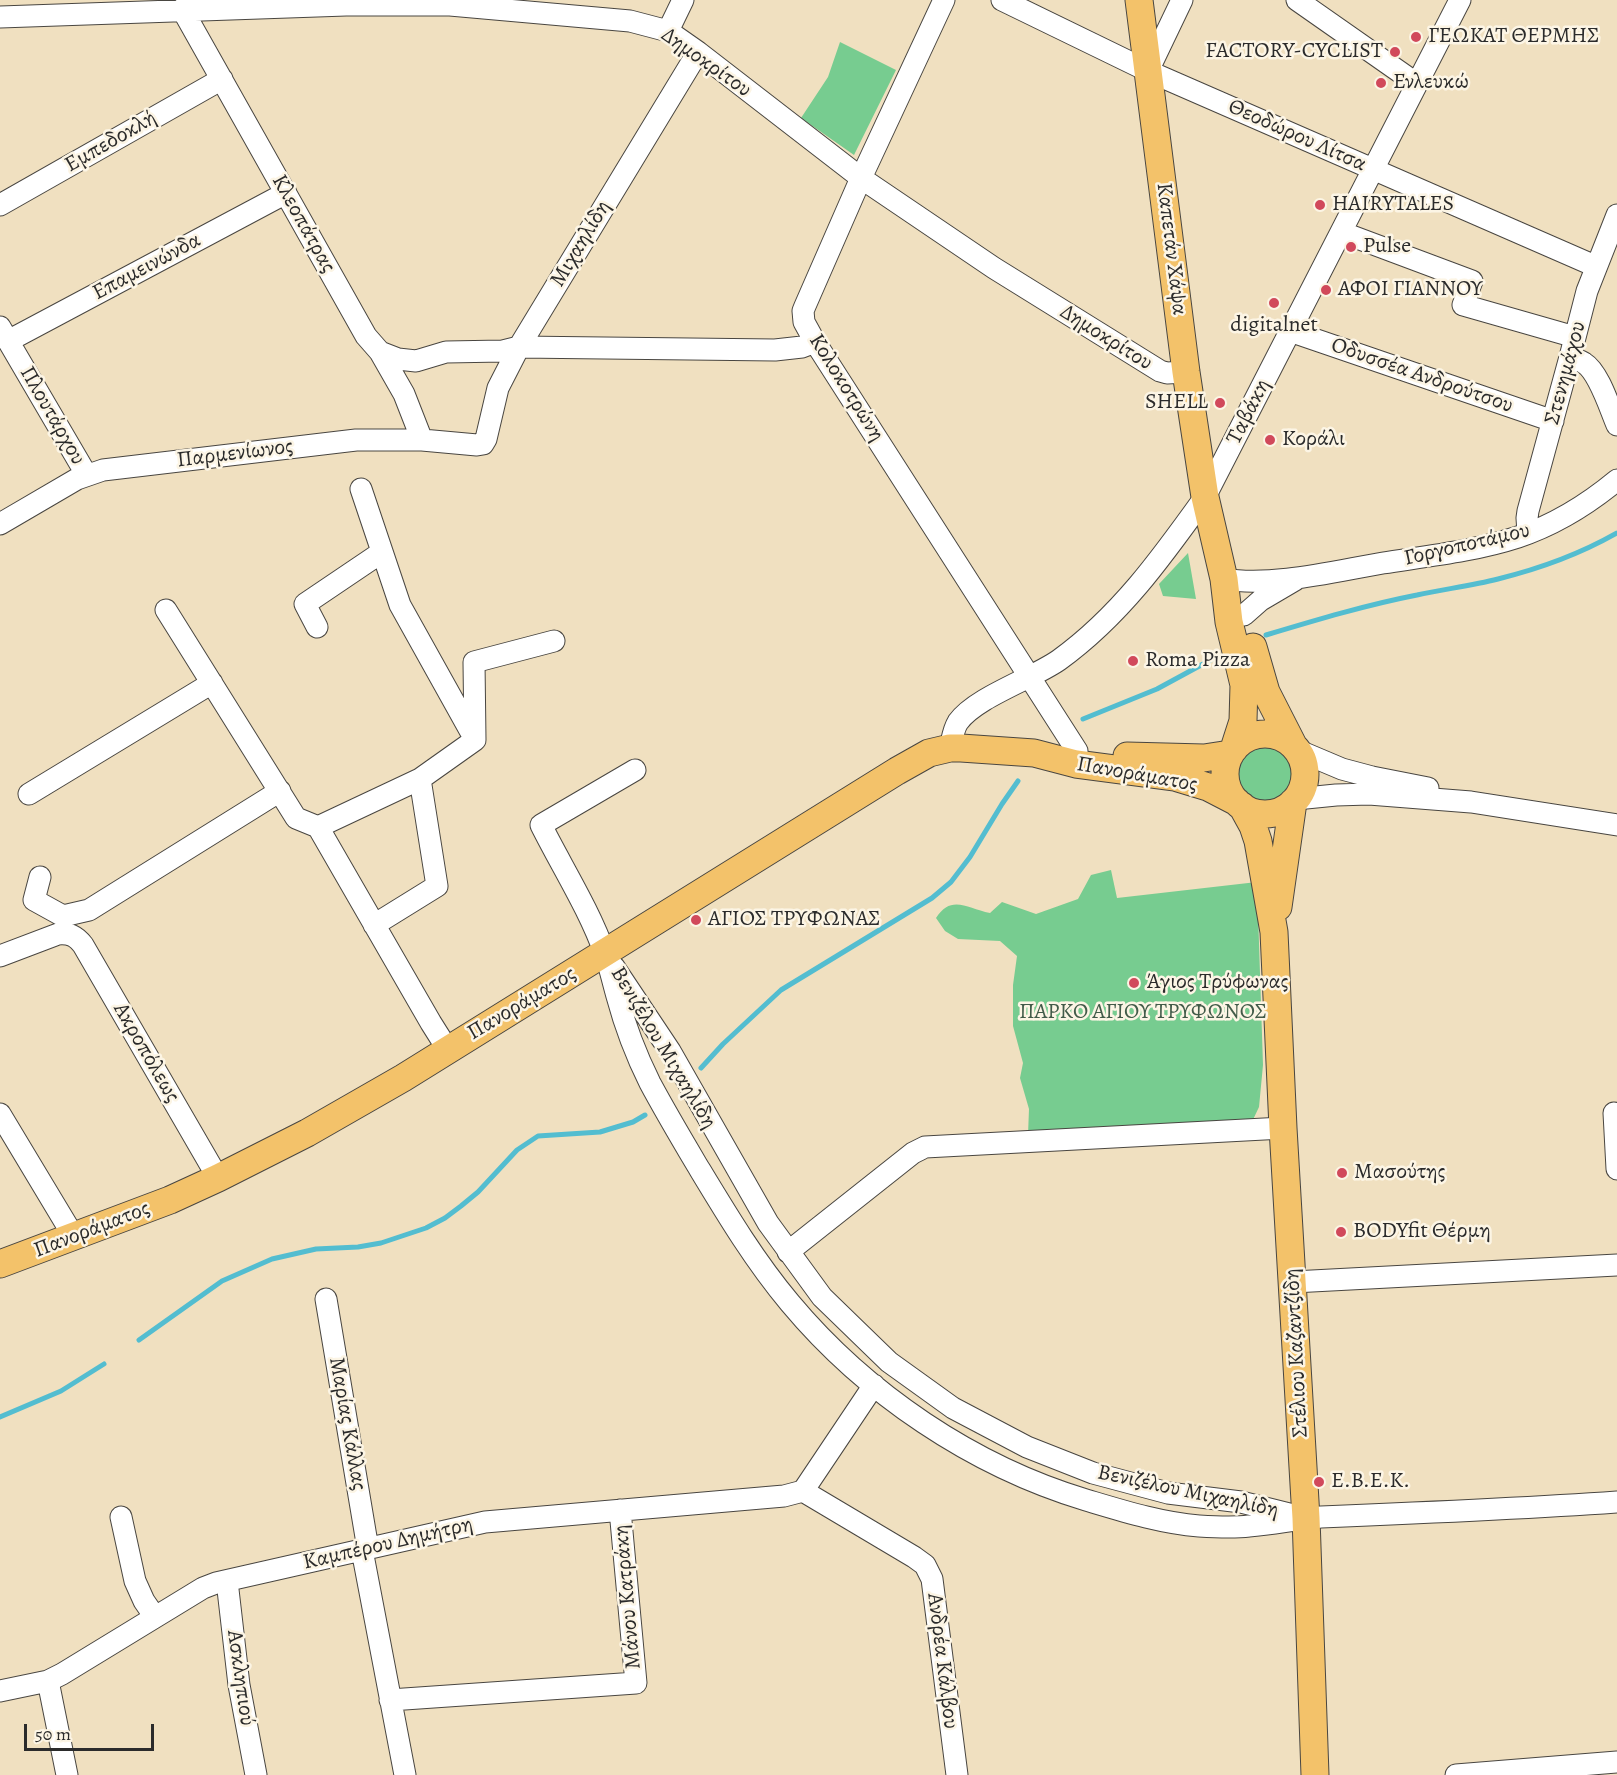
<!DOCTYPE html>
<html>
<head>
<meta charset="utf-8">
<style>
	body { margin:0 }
	#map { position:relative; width:1617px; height:1775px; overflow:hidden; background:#f0e0c0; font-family:Alegreya,serif }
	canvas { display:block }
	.scale { position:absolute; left:24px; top:1724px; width:130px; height:27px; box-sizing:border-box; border:3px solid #2b2b2b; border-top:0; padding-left:8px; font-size:18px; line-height:21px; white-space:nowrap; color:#2b2b2b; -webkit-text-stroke:4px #fcf5e5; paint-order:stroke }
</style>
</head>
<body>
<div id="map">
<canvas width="1617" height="1775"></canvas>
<div class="scale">50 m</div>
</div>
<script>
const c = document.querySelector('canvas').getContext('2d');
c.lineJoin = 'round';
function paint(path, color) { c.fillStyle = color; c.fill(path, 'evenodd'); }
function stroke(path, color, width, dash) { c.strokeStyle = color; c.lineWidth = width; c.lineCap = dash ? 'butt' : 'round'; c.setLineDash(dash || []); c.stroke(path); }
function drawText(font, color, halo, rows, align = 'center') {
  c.font = font + ' Alegreya,serif'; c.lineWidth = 5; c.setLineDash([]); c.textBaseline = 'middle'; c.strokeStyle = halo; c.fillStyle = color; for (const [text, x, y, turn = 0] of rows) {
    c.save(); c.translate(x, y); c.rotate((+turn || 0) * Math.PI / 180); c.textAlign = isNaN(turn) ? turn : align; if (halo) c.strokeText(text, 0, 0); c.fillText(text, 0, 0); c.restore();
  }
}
const green = new Path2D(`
	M840 42 896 70 854 155 801 118 828 77Z
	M1188 553 1196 599 1163 596 1159 584Z
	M1234 774a31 31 0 1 1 62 0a31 31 0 1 1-62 0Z
	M1111 870 1117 898 1257 882 1263 1065 1259 1107 1250 1126 1028 1135 1029 1109 1020 1078 1023 1063 1013 1026V985L1017 956 1000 941 958 939 945 931 936 918C951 894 967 908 990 913L1002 902 1036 914 1078 899 1091 875Z`);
const stream = new Path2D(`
	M1266 635C1316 620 1366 605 1417 595 1444 589 1471 586 1498 579 1539 569 1580 554 1617 533
	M1083 719 1157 689 1216 657
	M701 1068 723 1044 781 990 932 898 951 882 970 857 1002 804 1018 781
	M139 1340 222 1281 272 1259 316 1249 358 1247 381 1243 426 1228 445 1218 461 1206 478 1192 517 1150 538 1136 600 1132 633 1122 645 1115
	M0 1417 61 1391 104 1364`);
const minor = new Path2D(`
	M944 0 861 178 805 306 803 311 804 322 815 342 1077 751
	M1002 0 1148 71 1595 266
	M1297 0 1417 84
	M182 9 366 336 380 352 404 394 422 440
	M0 17 346 5H450L630 21 668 31 698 52 861 178 994 268 1160 371 1167 373 1186 372
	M668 31 683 0
	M1148 71 1182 0
	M0 205 222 79
	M1341 232 1472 281 1463 305 1575 337
	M0 327 86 474
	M1290 331 1553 421
	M8 341 286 193
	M380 352 398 359 416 361 446 352 503 351 519 347 775 350 802 347 815 342
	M1570 357C1575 359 1580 360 1584 363 1599 372 1610 409 1617 425
	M361 489 400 605 473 736
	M0 524 77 479 103 470 356 440H422L477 445 483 444 486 439 498 388 519 347 698 52
	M1528 533 1527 518 1528 511 1570 357 1587 291 1617 215
	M1224 579C1273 587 1335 571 1383 563 1428 556 1475 551 1518 537 1554 525 1588 504 1617 480
	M166 610 296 818 318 827 431 1023 448 1050
	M1244 615 1261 600 1295 580
	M317 627 305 604 382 552
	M950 748C952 740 953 730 958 722 976 697 1032 679 1059 660 1120 616 1162 557 1205 497L1460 0
	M1297 750 1342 769 1372 777 1428 788
	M635 770 541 825C562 867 589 909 605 954 610 968 613 982 617 996 625 1026 636 1055 650 1083 665 1111 681 1138 697 1165 726 1213 754 1260 790 1303 866 1394 973 1466 1086 1500 1123 1511 1161 1523 1199 1526 1216 1527 1233 1528 1249 1526 1274 1524 1297 1519 1321 1517 1420 1513 1518 1509 1617 1502
	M29 794 212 683
	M1296 799 1336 795 1369 794 1471 802 1617 825
	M318 827 420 779 475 740 474 662 554 641
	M40 877 34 900 63 916 89 910 280 791
	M374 925 437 886 420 779
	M0 956 58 934C70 933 76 936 83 945L218 1178
	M614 967 670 1051 768 1223 822 1297 889 1362 953 1408 1027 1447 1093 1473 1168 1493 1241 1502 1297 1516
	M1614 1113 1617 1169
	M0 1114 74 1237
	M788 1252 913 1153 925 1147 1283 1128
	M1293 1282 1617 1265
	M326 1299 368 1549
	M874 1385 803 1491 914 1557 925 1565 932 1579 957 1775
	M121 1517 135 1581 144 1601 155 1617
	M362 1550 405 1775
	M227 1581 239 1685 256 1775
	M48 1681 67 1775
	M0 1691 48 1681 62 1674 203 1588 216 1583 485 1522 784 1496 803 1491
	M390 1700 636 1683 620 1510
	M1456 1775 1617 1762`);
const major = new Path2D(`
	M1139 0 1186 372 1205 497 1224 579 1229 622 1244 685 1243 721 1234 749
	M1253 647 1266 692 1293 745
	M1225 774a40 40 0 1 1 80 0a40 40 0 1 1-80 0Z
	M1127 756 1204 758 1230 754
	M1242 806 1253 826 1258 841 1274 932 1283 1128 1306 1518 1315 1775
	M1278 907 1293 802
	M0 1264 170 1200 218 1178 307 1133 403 1078 897 771 929 753 950 748H961L1034 753 1076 764 1175 777 1208 787 1237 802`);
const markers = [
	[1416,37,6,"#d1495b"],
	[1395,52,6,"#d1495b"],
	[1381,83,6,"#d1495b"],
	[1320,205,6,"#d1495b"],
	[1351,247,6,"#d1495b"],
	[1326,290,6,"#d1495b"],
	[1274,303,6,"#d1495b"],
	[1220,403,6,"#d1495b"],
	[1270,440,6,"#d1495b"],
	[1133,661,6,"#d1495b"],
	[696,920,6,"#d1495b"],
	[1134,983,6,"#d1495b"],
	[1342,1173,6,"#d1495b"],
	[1341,1232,6,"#d1495b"],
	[1319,1482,6,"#d1495b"]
];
const poiNames = [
	["ΓΕΩΚΑΤ ΘΕΡΜΗΣ",1428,37],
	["FACTORY-CYCLIST",1383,52,"right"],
	["Ενλευκώ",1393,83],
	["HAIRYTALES",1332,205],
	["Pulse",1363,247],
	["ΑΦΟΙ ΓΙΑΝΝΟΥ",1338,290],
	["digitalnet",1274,326,"center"],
	["SHELL",1208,403,"right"],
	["Κοράλι",1282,440],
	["Roma Pizza",1145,661],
	["ΑΓΙΟΣ ΤΡΥΦΩΝΑΣ",708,920],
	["Άγιος Τρύφωνας",1146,983],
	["Μασούτης",1354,1173],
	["BODYfit Θέρμη",1353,1232],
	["Ε.Β.Ε.Κ.",1331,1482]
];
const streetNames = [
	["Δημοκρίτου",706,63,35],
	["Θεοδώρου Λίτσα",1297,136,24],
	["Εμπεδοκλή",111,142,-30],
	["Κλεοπάτρας",303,224,61],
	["Μιχαηλίδη",581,244,-59],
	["Καπετάν Χάψα",1171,249,83],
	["Επαμεινώνδα",147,267,-28],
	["Δημοκρίτου",1106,338,32],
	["Στενημάχου",1566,373,-75],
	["Οδυσσέα Ανδρούτσου",1422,376,19],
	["Κολοκοτρώνη",846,388,58],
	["Ταβάκη",1249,412,-63],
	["Πλουτάρχου",52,416,60],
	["Παρμενίωνος",235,454,-7],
	["Γοργοποτάμου",1467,545,-13],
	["Πανοράματος",1137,775,10],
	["Πανοράματος",522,1004,-31],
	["Βενιζέλου Μιχαηλίδη",663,1048,59],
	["Ακροπόλεως",146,1053,60],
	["Πανοράματος",92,1230,-21],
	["Στέλιου Καζαντζίδη",1297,1353,-93],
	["Μαρίας Κάλλας",347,1424,80],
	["Βενιζέλου Μιχαηλίδη",1188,1492,12],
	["Καμπέρου Δημήτρη",388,1544,-13],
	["Μάνου Κατράκη",628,1597,-95],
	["Ανδρέα Κάλβου",942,1661,83],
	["Ασκληπιού",240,1678,82]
];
const parkNames = [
	["ΠΑΡΚΟ ΑΓΙΟΥ ΤΡΥΦΩΝΟΣ",1143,1013]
];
paint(green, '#77cc90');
stroke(stream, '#53bdd0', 5);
stroke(minor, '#494641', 23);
stroke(major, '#494641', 29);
stroke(minor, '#fff', 21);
stroke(major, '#f3c26a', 27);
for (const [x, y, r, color] of markers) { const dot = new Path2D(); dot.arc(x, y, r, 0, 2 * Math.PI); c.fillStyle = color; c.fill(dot); stroke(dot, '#fcf5e5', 2); }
drawText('22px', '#2b2b2b', '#fcf5e5', poiNames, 'left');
drawText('22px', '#2b2b2b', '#fcf5e5', streetNames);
drawText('22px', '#425b49', '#fcf5e5', parkNames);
</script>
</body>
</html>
